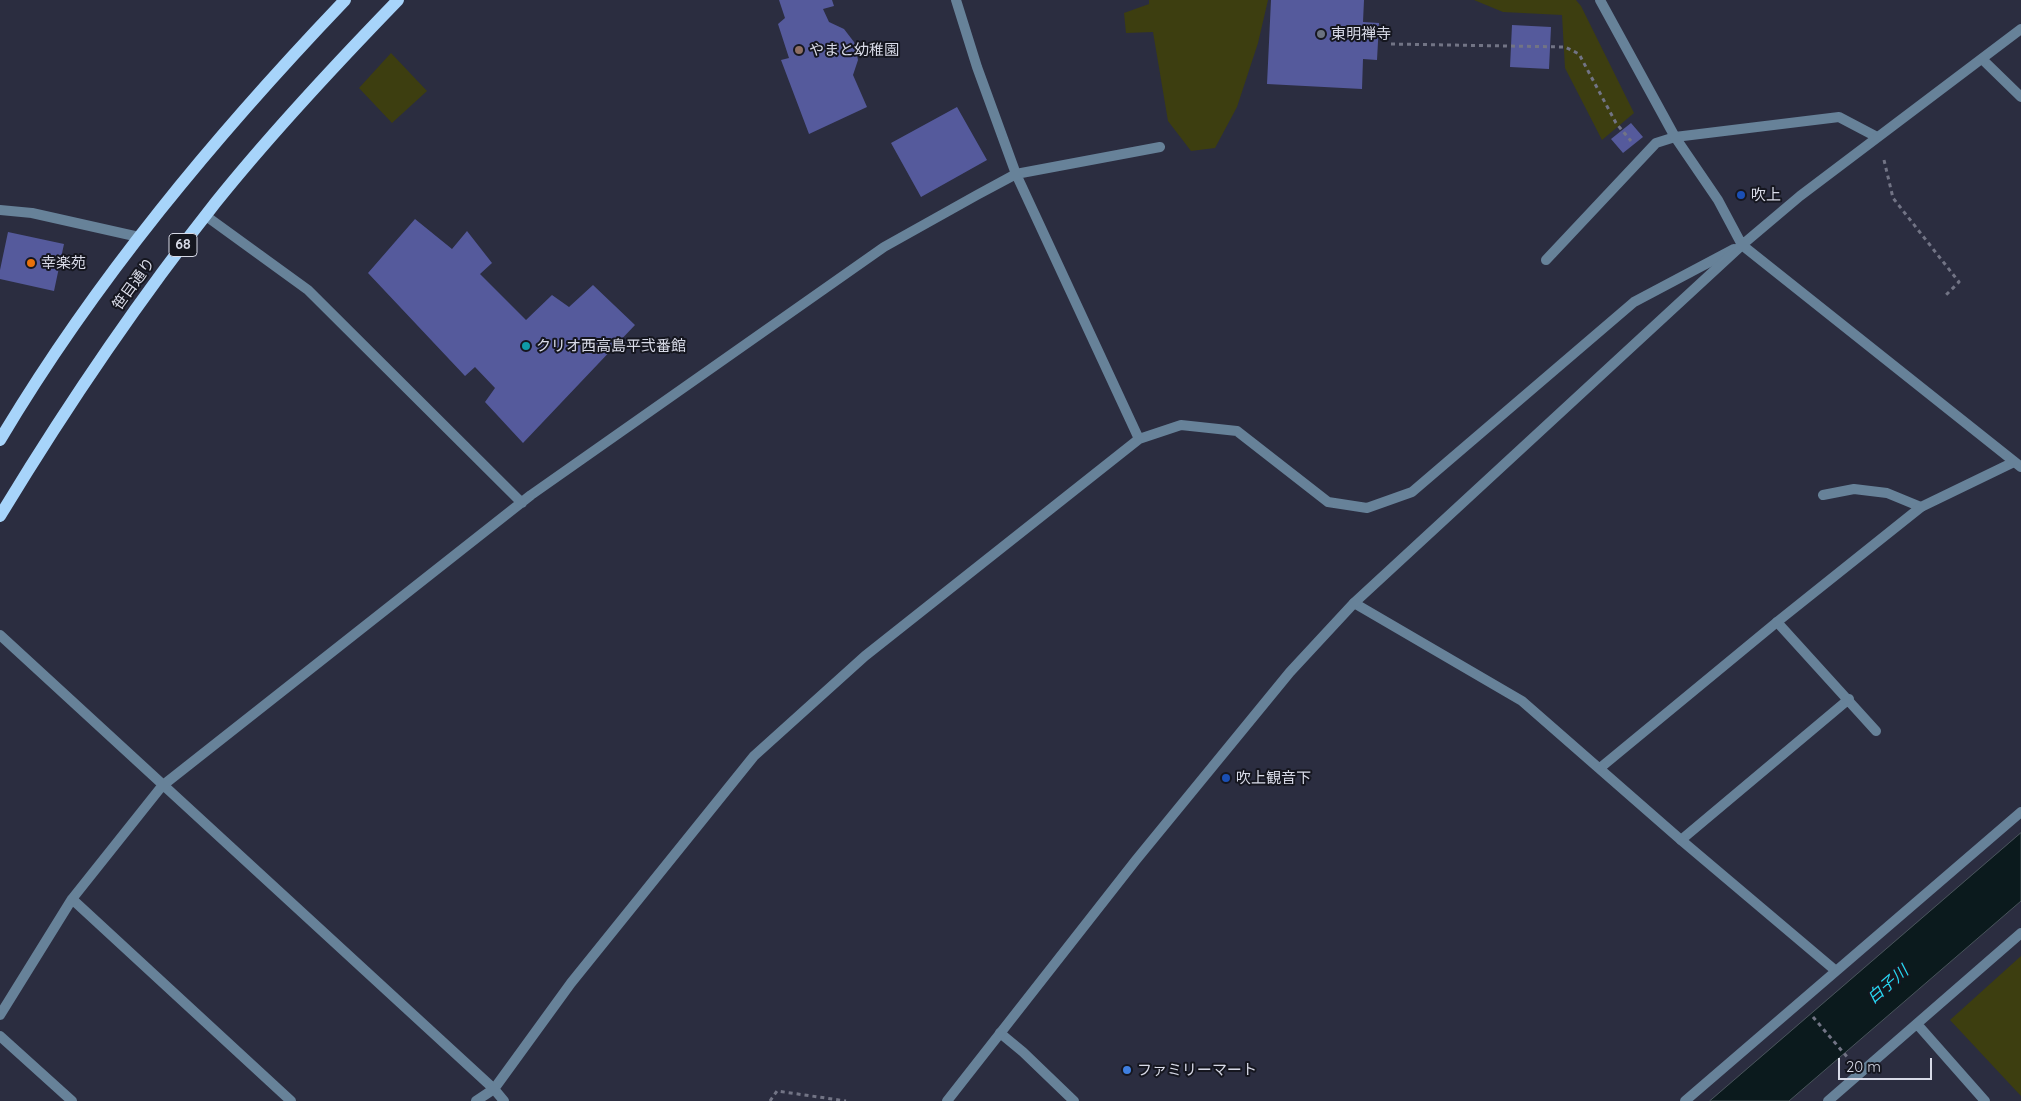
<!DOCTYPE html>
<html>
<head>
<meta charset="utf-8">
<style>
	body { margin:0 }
	#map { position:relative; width:2021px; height:1101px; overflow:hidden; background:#2b2d40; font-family:Quicksand,sans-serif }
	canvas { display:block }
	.scale { position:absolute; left:1838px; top:1058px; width:94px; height:22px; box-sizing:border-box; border:2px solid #d8dae7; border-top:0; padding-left:6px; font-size:15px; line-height:18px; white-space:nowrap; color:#d8dae7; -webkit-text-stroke:4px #15161f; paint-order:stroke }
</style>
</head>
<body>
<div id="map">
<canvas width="2021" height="1101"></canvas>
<div class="scale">20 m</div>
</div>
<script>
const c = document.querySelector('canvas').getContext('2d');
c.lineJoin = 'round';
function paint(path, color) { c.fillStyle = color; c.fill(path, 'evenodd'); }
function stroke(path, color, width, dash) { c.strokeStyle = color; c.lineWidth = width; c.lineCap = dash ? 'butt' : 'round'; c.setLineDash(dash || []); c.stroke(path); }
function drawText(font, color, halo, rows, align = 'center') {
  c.font = font + ' Quicksand,"Noto Sans JP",sans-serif'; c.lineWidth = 4; c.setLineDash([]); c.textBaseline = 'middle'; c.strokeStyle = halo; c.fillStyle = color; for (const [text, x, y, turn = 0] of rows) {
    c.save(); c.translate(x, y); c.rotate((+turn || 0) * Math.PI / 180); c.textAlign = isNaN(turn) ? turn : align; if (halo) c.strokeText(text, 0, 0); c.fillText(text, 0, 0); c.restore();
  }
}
const green = new Path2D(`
	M1149 0H1268L1258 43 1237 107 1215 148 1191 151 1168 121 1153 32 1126 33 1124 13 1149 4Z
	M1474 0H1576L1581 6 1634 113 1602 140 1565 68 1562 15 1503 12Z
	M391 53 427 91 392 123 359 88Z
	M2021 956V1096L1950 1020Z`);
const water = new Path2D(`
	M2021 833V901L1789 1101H1710Z`);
const building = new Path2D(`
	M779 0H832L834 6 823 9 829 22 844 29 854 42 858 60 853 75 867 107 809 134 781 60 789 58 778 24 785 18Z
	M1271 0H1364L1363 22 1379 23 1377 60 1363 59 1362 89 1267 84Z
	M1512 25 1551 27 1549 69 1510 67Z
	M957 107 987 160 921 197 891 143Z
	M1631 123 1643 137 1623 153 1611 139Z
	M415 219 452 249 467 231 492 263 480 274 526 320 552 295 569 307 593 285 635 325 523 443 485 402 495 388 475 367 465 376 368 273Z
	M8 232 64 244 54 291 0 279V270Z`);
const path = new Path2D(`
	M1391 44 1565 47 1579 54 1616 123 1631 141
	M1884 160 1893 198 1959 282 1945 296
	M1813 1017 1848 1058
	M770 1101 777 1091 846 1101`);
const service = new Path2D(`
	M1982 59 2021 97
	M0 210 32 213 139 237
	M1546 260 1656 143 1675 137
	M1823 495 1854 489 1887 493 1921 507
	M1777 622 1876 731
	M1681 840 1849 699`);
const minor = new Path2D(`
	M956 0 977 67 1016 174 1139 439
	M1675 137 1839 117 1877 137
	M206 216 308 290 522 503
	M1354 603 1522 701 1681 840 1836 971
	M0 635 494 1089 504 1101
	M1600 768 1777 622 1921 507 2014 462
	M72 899 291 1101
	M0 1015 72 899 162 786 531 495 884 247 977 195 1016 174 1160 147
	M1917 1024 1985 1101
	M1000 1033 1023 1052 1074 1101
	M0 1036 72 1101
	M476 1101 494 1089 571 983 754 756 865 656 1139 439 1181 425 1237 431 1328 502 1367 508 1412 492 1634 302 1734 249
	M1685 1101 2021 812
	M1828 1101 2021 933`);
const tertiary = new Path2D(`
	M1600 0 1675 137 1718 200 1742 245 2021 467
	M947 1101 1136 860 1290 672 1354 603 1742 245 1800 196 2021 29`);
const primary = new Path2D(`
	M0 440C95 280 216 135 345 0
	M0 516C66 407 137 302 216 202 273 131 335 65 398 0`);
const markers = [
	[1321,34,5,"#6b7280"],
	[799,50,5,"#8d6e63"],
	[1741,195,5,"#1a4fb4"],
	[31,263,5,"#e8710a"],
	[526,346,5,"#0f9aa8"],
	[1226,778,5,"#1a4fb4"],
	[1127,1070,5,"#3f7fe0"]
];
const shields = [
	[183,245,28]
];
const shieldNames = [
	["68",183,245]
];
const poiNames = [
	["東明禅寺",1331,34],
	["やまと幼稚園",809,50],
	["吹上",1751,195],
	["幸楽苑",41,263],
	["クリオ西高島平弐番館",536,346],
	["吹上観音下",1236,778],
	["ファミリーマート",1137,1070]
];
const streetNames = [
	["笹目通り",134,284,-54]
];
const waterNames = [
	["白子川",1888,985,-41]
];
paint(green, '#3d3e10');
paint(water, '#0b1a1d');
stroke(water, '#48545a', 1);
paint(building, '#555a9c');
stroke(path, '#727485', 3, [4, 4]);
stroke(service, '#678299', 10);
stroke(minor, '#678299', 10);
stroke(tertiary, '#678299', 10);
stroke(primary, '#a7d4fa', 12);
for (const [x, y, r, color] of markers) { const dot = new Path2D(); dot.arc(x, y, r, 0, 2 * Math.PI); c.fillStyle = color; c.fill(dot); stroke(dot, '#15161f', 2); }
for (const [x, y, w] of shields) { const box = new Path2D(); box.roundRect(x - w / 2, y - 11.5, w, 23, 4); c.fillStyle = '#15161f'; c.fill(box); stroke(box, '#d8dae7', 1); }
drawText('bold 14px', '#d8dae7', null, shieldNames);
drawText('15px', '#d8dae7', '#15161f', poiNames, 'left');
drawText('15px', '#d8dae7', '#15161f', streetNames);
drawText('italic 16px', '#27d8f2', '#15161f', waterNames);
</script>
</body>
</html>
